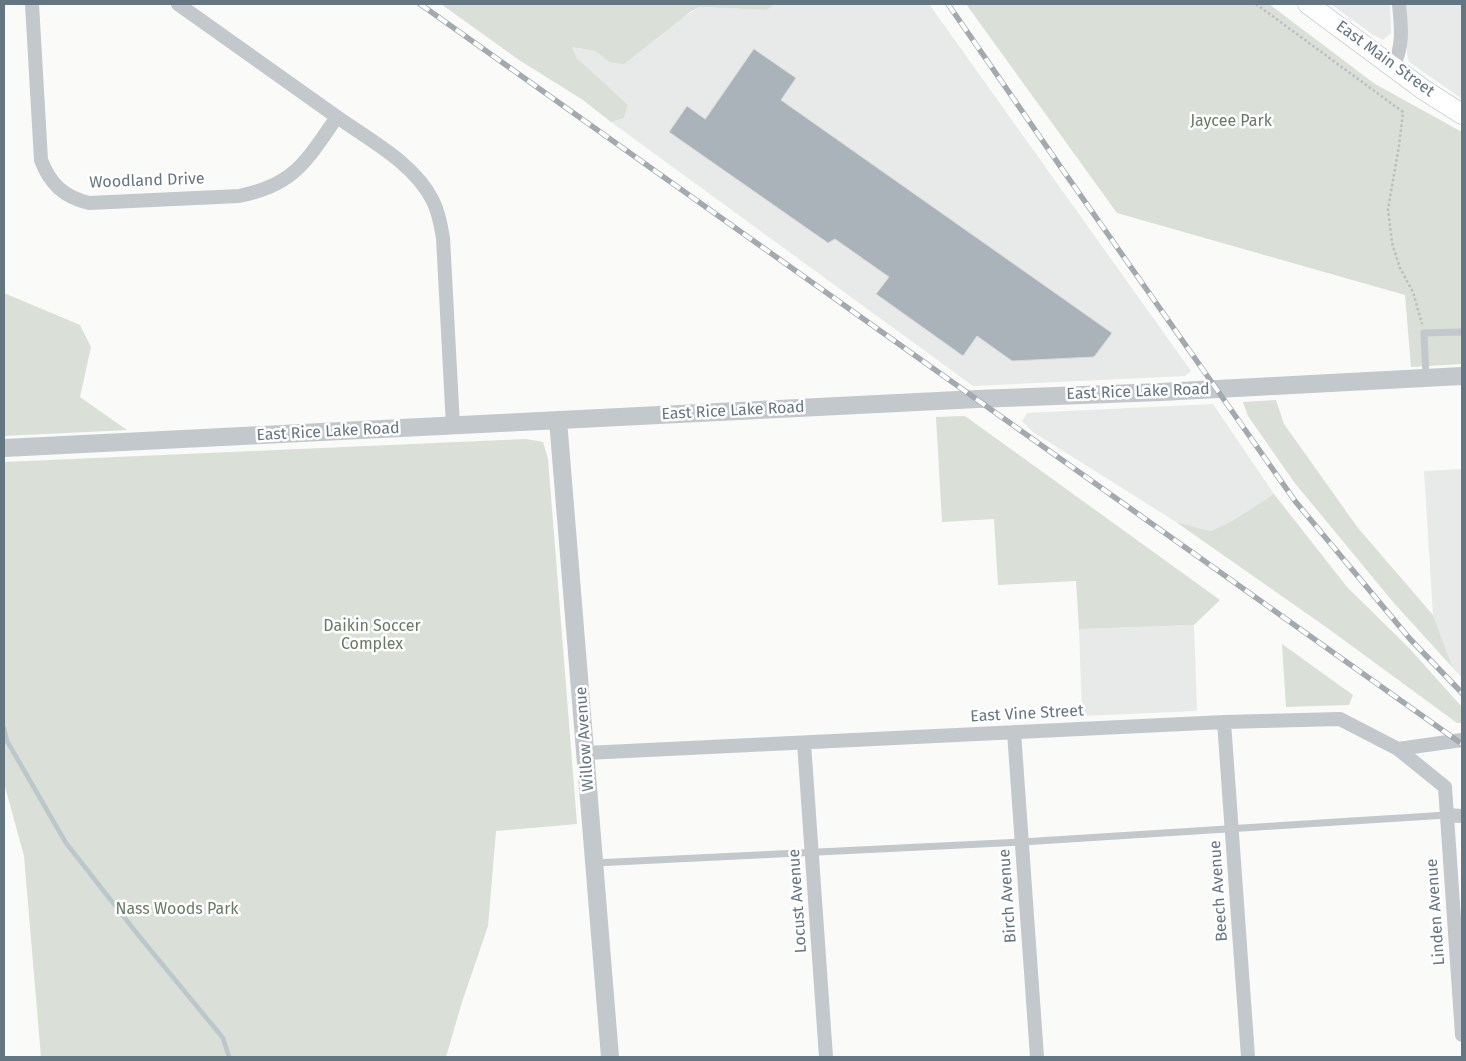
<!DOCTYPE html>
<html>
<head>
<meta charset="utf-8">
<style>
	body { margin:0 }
	#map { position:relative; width:1466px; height:1061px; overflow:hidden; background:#fafaf8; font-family:"Fira Sans",sans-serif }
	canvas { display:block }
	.frame { position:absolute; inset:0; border:5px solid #657683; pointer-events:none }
</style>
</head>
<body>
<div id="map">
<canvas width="1466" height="1061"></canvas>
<div class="frame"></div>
</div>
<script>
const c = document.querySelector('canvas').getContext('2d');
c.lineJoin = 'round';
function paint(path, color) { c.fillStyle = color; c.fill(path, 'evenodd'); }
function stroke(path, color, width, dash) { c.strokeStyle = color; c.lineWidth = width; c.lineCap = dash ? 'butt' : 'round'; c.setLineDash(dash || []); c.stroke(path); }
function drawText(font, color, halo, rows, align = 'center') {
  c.font = font + ' "Fira Sans",sans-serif'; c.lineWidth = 5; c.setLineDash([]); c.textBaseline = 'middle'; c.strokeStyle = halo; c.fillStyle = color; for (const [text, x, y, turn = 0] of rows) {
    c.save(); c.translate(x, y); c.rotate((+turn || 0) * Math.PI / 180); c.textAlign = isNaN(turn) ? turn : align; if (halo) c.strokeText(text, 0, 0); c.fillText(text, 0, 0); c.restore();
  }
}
const built = new Path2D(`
	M775 4H929L1191 371 1185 376 973 386 611 122 624 118 628 105 577 58 572 47 595 51 609 62 700 7 767 10Z
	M1331 4H1390L1391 33 1383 40 1373 35Z
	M1405 4H1462V99L1409 62 1407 54Z
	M1213 404 1274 494 1232 521 1211 531 1176 522 1033 432 1022 421 1027 413Z
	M1462 469V678L1453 668 1433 615 1424 471Z
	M1194 625 1197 711 1082 716 1079 629Z`);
const green = new Path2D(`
	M441 4H775L767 10 700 7 690 12 624 64 609 62 595 51 572 47 577 58 628 105 624 118 611 122 583 100 519 60Z
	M966 4H1269L1375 84 1462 132V364L1411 367 1405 295 1117 213Z
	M4 293 80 325 91 347 80 397 127 430 4 436Z
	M1276 400 1284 424 1358 528 1433 615 1453 668 1393 602 1294 482 1248 416 1243 402Z
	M965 416 1220 600 1194 625 1079 629 1076 581 998 585 994 519 942 522 936 417Z
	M526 439 543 442 548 459 577 824 496 831 488 926 462 1002 446 1057H41L24 856 4 783V462Z
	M1274 494 1347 587 1409 648 1462 707V723H1457L1326 627 1176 522 1211 531 1232 521Z
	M1282 644 1353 695 1349 705 1286 707Z`);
const stream = new Path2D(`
	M4 728 7 741 66 843 139 936 223 1038 229 1057`);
const building = new Path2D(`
	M754 49 796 78 781 100 1112 333 1094 357 1012 361 977 336 963 356 876 294 889 277 835 239 828 243 669 132 687 106 705 119Z`);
const path = new Path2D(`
	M1256 4 1403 112 1399 146 1388 209 1392 243 1400 268 1413 292 1422 324`);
const service = new Path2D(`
	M1426 377 1424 333 1462 332
	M595 863 1022 842 1447 815`);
const minor = new Path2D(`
	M32 4 41 160C50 184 64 197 89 203L239 196C295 185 306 161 337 117L178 4
	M1393 66C1404 46 1401 26 1399 4
	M337 117C370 140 415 164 433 201 439 213 441 226 443 238L453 426
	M1224 722 1248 1057
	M1014 732 1037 1057
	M804 743 826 1057
	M1398 749 1445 787 1462 1035
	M586 753 1224 722 1340 719 1398 749 1462 740
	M1447 815 1462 816`);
const tertiary = new Path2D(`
	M558 420 610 1057
	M4 448 977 399 1161 392 1462 376`);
const secondary = new Path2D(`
	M1308 4 1424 90 1462 114`);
const rail = new Path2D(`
	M420 4 1462 744
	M948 4 1060 166 1295 501 1410 639 1462 693`);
const streetNames = [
	["East Main Street",1385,59,36],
	["Woodland Drive",147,181,-2],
	["East Rice Lake Road",1138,392,-2],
	["East Rice Lake Road",733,411,-3],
	["East Rice Lake Road",328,432,-3],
	["East Vine Street",1027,714,-3],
	["Willow Avenue",585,739,-94],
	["Beech Avenue",1219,891,-94],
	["Birch Avenue",1008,896,-94],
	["Locust Avenue",798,901,-94],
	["Linden Avenue",1436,912,-94]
];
const parkNames = [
	["Jaycee Park",1231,122],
	["Daikin Soccer",372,627],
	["Complex",372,645],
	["Nass Woods Park",177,910]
];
paint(built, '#e8e9e9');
paint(green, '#dadfd7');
stroke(stream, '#bbc7cb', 4.5);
paint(building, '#aab3b9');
stroke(building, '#dcdcda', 1);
stroke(secondary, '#b3babf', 21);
stroke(path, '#bbbfc2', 2.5, [2.5, 2.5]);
stroke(service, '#c3c8cc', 7);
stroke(minor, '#c3c8cc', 14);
stroke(tertiary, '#c3c8cc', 18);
stroke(secondary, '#fff', 20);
stroke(rail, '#a2aab0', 5.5);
stroke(rail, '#fff', 4, [11]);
drawText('16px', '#657683', '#fff', streetNames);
drawText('16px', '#687a64', '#fff', parkNames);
</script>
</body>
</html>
